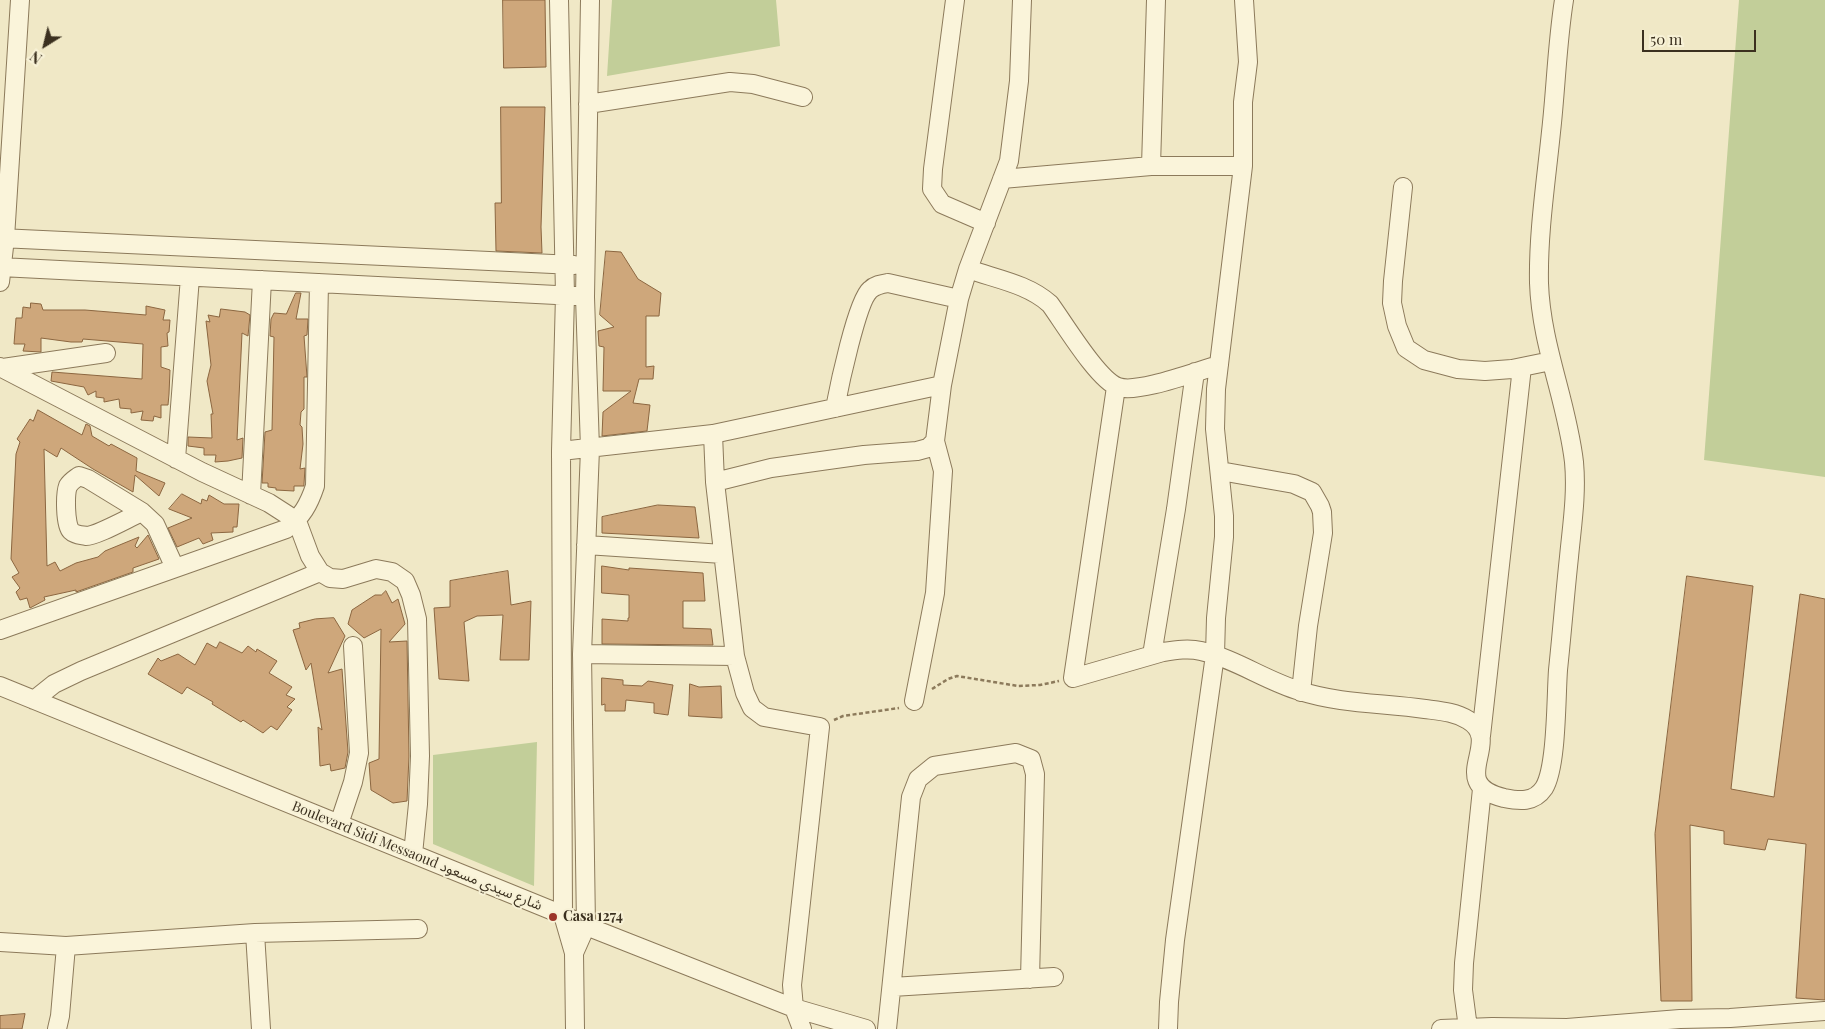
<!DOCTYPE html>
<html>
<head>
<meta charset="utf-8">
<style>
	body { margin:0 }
	#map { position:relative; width:1825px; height:1029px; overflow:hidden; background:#f0e8c6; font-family:"Playfair Display",serif }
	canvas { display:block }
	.north { position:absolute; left:20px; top:20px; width:50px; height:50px; -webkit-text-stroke:4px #f7f1d6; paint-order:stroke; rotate:216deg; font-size:14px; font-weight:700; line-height:20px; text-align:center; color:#3b301f }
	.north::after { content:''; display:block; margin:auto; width:18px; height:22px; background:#3b301f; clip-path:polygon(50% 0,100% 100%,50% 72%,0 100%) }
	.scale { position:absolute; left:1642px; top:30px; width:114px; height:22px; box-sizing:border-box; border:2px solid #3b301f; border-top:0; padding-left:6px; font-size:15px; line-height:18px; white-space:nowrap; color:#3b301f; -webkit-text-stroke:4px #f7f1d6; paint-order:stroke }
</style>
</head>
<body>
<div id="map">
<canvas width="1825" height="1029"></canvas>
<div class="north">N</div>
<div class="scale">50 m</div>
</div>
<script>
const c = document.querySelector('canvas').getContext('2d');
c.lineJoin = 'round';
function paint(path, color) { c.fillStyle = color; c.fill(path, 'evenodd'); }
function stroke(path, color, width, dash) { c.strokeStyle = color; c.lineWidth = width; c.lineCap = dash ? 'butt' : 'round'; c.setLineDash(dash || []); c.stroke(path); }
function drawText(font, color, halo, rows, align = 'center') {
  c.font = font + ' "Playfair Display","Noto Sans Arabic",serif'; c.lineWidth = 4; c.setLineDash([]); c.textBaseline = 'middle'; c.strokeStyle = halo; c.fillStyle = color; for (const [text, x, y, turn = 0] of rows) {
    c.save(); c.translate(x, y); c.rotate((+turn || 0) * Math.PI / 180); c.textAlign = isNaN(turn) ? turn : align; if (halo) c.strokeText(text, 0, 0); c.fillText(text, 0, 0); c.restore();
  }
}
const green = new Path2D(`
	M612 0H776L780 46 607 76Z
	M1739 0H1825V477L1704 460Z
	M537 742 534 886 433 844V755Z`);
const building = new Path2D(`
	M503 0H545L546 67 504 68Z
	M501 107H545L541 227 542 253 496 251 495 203H501Z
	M606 251 621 252 638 279 661 293 659 316H646V367L654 366 653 379H639L633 403 650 405 647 431 602 436 603 412 631 391H603L604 347 599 346 598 331 614 327 600 315Z
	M296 293H301L296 319H308L307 335 304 336 307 377H304V409L301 412 300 425 302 427 303 444 300 469 305 468 304 484V486H294V491L276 490V488L268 487V483H262L265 432 272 430 274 337 270 336 271 319 274 313 286 314Z
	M31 303 41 304 43 310H85L146 315V306L165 310 163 320H170L169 332 167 333 168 346 161 347V367L170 370 169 394 168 405H161V418L154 416 153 421 141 420 143 411 131 413V409L120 408 119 399 104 402V398L96 397V391L88 395 84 387 51 381 52 372 142 379 143 344 83 339 82 342H71L41 338V352L23 351 25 344H14L16 318H22L23 307 30 308Z
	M221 309 245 312 250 315 248 336 242 333 237 440 243 438 242 458 228 461 215 462 216 455H204V448L188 446V437L212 438 211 414H213L207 381 211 365 206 321 210 322 208 315 219 317Z
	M38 410 82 435 86 424 90 426 92 436 109 446 111 444 137 458 136 471 165 483 159 496 135 475 133 492 93 469 61 448 57 457 44 449 47 566 55 562 60 571 76 563 98 557 105 551 139 537 135 546 137 548 148 535 159 559 133 568V572L76 592V590L44 597 45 600 30 608 27 598 20 600 16 592 20 588 12 577 19 573 11 559 16 454 20 442 17 439 30 419 33 421Z
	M182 494 201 504 202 499 207 501 209 495 224 504H239L237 527H233V532L211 533 213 540 203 544 199 538 177 547 168 528 192 518 169 509Z
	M658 505 695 507 699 538 602 533V517Z
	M602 566 629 570V568L703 573 705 601H683V628L711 629 713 645 602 644V619L628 621V618H629V595L602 593Z
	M508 571 511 605 531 601 529 660H500L503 615 477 616 464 622 469 681 439 679 434 608 450 607V581Z
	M1687 576 1753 586 1731 789 1774 797 1800 594 1825 599V1000L1796 998 1806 844 1768 839 1765 850 1724 844V831L1690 825 1692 1001H1661L1655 834Z
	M386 591 392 603 398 599 405 624 389 642 407 641 409 756 407 801 393 803 371 790 369 763 379 759 381 629 364 638 348 624 352 610 375 595H381Z
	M334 618 345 636 328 673 342 669 348 752 345 768 331 771 330 764 320 766 318 727 322 730 311 663 306 670 293 630 300 628 299 623 315 619Z
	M220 642 242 653 248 646 256 652 257 649 277 661 269 673 292 687 286 695 295 699 287 707 292 710 277 730 271 726 263 733 243 720 241 722 212 704 213 702 187 687 182 694 148 674 158 658 161 661 178 654 195 665 207 643 216 648Z
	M602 678 623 680V685L642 686 648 681 673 685 668 715 654 713V703L626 700 625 711H605V704L602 705Z
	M690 684 699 687 721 686 722 718 689 716Z
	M25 1014 22 1029H0V1016Z`);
const path = new Path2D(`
	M932 689 948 679 957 676 1018 686 1040 685 1059 681
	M834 720 843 716 899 708`);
const minor = new Path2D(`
	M559 0 565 295 561 451 563 915 574 953 575 1029
	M955 0 933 169 932 189 942 204 986 223
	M588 104 730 82 753 84 803 97
	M1151 166 1156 0
	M1002 179 1151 166H1243
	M1403 187 1393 281 1392 303 1397 326 1406 348 1424 360 1458 369 1485 371 1512 369 1551 361
	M0 238 574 265
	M0 267 576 296
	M968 269C996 279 1028 284 1050 304 1064 323 1098 380 1118 387 1138 394 1197 371 1219 365
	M0 282 5 238 20 0
	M0 367 202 472 269 503 297 521 310 556 320 572 330 578 343 579 376 569 392 572 405 581 411 595 417 619 420 756 418 804 413 854
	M3 368 106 353
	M1116 387 1073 678 1163 652C1176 650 1189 648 1201 651 1236 659 1266 681 1300 691 1340 704 1384 703 1425 709 1440 711 1455 712 1468 720 1505 742 1444 783 1504 798 1519 801 1534 803 1544 788 1557 767 1556 697 1558 670 1562 632 1565 594 1569 557 1572 525 1577 494 1574 462 1567 401 1541 345 1539 283 1538 233 1546 182 1551 132 1556 88 1557 44 1564 0
	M835 408C839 387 857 301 870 290 875 285 882 284 888 283L959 299
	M713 434 715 482 735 656 745 693 752 708 764 717 820 727 792 985 794 1008 802 1029
	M561 451 713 434 942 385
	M176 459 190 277
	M1220 471 1294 484 1312 492 1320 506 1322 512 1323 533 1308 626 1301 692
	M715 482 771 468 864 455 917 451 928 448 935 441 942 385 959 299 968 269 1009 161 1019 81 1022 0
	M251 495 262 280
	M142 512C130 517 97 536 86 536 81 535 75 535 71 531 65 525 65 494 68 486 71 481 75 479 79 476L88 479 142 512 155 524 175 568
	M586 545 723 554
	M0 630 286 529C302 517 309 504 315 486L319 283
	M582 654 735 656
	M1152 655 1176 509 1195 372
	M0 686 563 915 586 926 794 1008 866 1029
	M34 700 54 684 81 671 320 572
	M914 701 935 593 943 471 935 441
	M1481 736 1522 367
	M339 824 353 782 359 753 353 646
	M255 933 261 1029
	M0 942 66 946 255 933 418 929
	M574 953 586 926 582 654 590 449 585 297 590 0
	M892 987 1054 977
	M1468 1028 1463 990 1464 963 1482 789
	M57 1029 60 1016 66 946
	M887 1029 911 797 918 779 934 766 1016 753 1031 759 1035 774 1030 979
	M1168 1029 1169 1002 1175 940 1215 655 1216 618 1224 537V516L1215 429 1216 389 1243 166V102L1248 62 1244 0
	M1441 1029 1492 1027 1567 1028 1680 1019 1730 1018 1825 1011`);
const markers = [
	[553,917,5,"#9c3529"]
];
const streetNames = [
	["Boulevard Sidi Messaoud شارع سيدي مسعود",417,856,22]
];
const poiNames = [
	["Casa 1274",563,917]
];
paint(green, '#c2ce99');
paint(building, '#cea77b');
stroke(building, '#8b6640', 1);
stroke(minor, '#8c7a5b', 20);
stroke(path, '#8c7a5b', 2.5, [4, 2.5]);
stroke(minor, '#faf4da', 18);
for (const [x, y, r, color] of markers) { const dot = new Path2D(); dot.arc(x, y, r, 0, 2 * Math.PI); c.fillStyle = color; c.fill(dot); stroke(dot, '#f7f1d6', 2); }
drawText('14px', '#3b301f', '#f7f1d6', streetNames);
drawText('bold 14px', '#3b301f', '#f7f1d6', poiNames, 'left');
</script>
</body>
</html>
